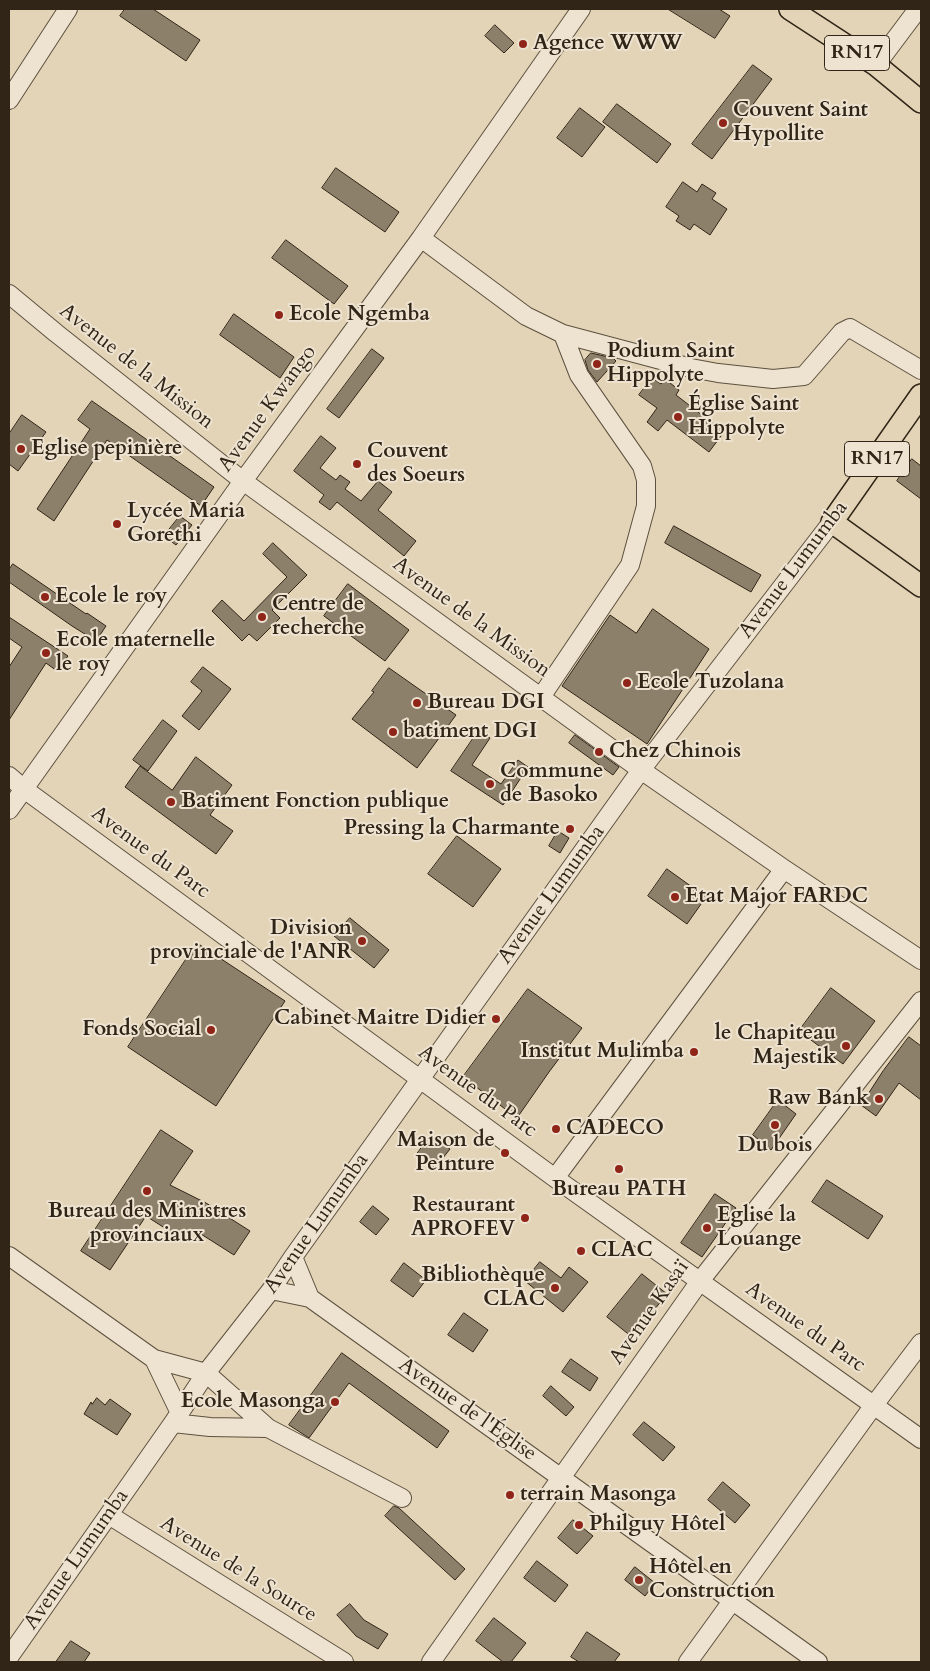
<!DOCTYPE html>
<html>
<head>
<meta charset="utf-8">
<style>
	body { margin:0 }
	#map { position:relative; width:930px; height:1671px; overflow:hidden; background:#e3d4b7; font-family:Cardo,serif }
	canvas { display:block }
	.frame { position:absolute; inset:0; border:10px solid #302517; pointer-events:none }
</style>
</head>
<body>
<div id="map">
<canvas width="930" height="1671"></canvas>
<div class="frame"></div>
</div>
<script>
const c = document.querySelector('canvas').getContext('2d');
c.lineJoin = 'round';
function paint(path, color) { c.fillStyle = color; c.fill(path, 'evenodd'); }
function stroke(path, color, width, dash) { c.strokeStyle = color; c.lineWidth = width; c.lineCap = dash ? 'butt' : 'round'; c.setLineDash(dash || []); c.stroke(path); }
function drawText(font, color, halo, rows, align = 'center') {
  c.font = font + ' Cardo,serif'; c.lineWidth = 4; c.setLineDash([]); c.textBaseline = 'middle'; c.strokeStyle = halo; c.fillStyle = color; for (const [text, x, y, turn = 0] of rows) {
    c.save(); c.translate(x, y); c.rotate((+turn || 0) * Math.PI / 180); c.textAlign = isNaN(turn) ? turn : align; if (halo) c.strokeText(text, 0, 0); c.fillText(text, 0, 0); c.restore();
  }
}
const building = new Path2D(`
	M125 9H153L200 40 186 61 120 16Z
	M668 9H719L730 16 715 38Z
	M495 25 514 43 504 53 485 36Z
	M753 65 772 79 712 159 692 144Z
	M617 104 671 144 657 163 603 122Z
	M580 108 605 127 582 157 557 138Z
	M336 168 399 212 385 232 322 188Z
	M683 182 697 192 702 184 716 193 712 199 727 209 710 235 694 224 690 230 676 221 679 216 666 207Z
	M286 240 348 286 334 304 272 258Z
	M234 314 294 357 280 378 220 335Z
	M372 349 384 358 339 418 327 409Z
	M591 353 613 358 616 361 597 382 588 370 585 360Z
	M652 378 661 384 665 379 679 390 676 395 724 432 709 452 667 420 658 431 647 422 657 408 639 395Z
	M92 401 214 487 201 506 107 440 54 521 37 509 90 429 78 420Z
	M22 415 46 432 18 471 9 464V434Z
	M321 436 336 448 320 468 336 480 340 475 350 482 345 489 361 501 378 481 392 492 378 510 416 541 404 556 337 502 330 510 319 502 324 495 294 471Z
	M912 459 921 466V499L897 481Z
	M180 516 192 525 176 545 164 536Z
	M674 526 761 575 751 592 665 543Z
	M273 543 307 575 272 610 280 618 257 641 249 634 242 641 212 611 222 600 244 621 287 577 263 554Z
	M13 564 86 614 87 613 106 626 96 641 72 626 9 582V570Z
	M348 584 409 630 385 661 324 616Z
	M653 609 709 649 647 744 562 686 610 615 636 633Z
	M9 617 68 656 57 671 46 663 9 720V667L22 647 9 638Z
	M203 667 231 689 199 730 182 716 202 691 191 682Z
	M389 668 456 715 417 768 352 719 374 692 372 691Z
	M163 720 177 731 148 771 133 760Z
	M479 730 490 738 472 765 501 784 518 760 528 767 503 805 451 771Z
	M575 735 619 767 613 775 569 743Z
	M196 757 232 785 210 815 233 831 216 854 125 787 140 766 172 790Z
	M558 831 569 838 560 853 549 846Z
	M457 836 501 869 473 907 428 874Z
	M667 869 706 897 687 924 648 896Z
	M350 918 389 950 374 968 334 936Z
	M197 943 285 1001 216 1106 128 1047Z
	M831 988 875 1021 843 1064 799 1031Z
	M528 989 582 1028 549 1072 517 1118 463 1077Z
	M909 1037 921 1046V1100L899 1083 876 1116 861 1105 883 1071Z
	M778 1100 796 1114 771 1150 753 1135Z
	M161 1130 193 1151 170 1185 206 1203 250 1231 234 1255 193 1229 185 1241 146 1216 110 1270 81 1251Z
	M431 1135 450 1149 435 1168 417 1154Z
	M827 1180 883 1216 868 1239 812 1202Z
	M715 1194 736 1208 702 1257 681 1243Z
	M373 1206 389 1219 376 1235 360 1222Z
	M540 1262 561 1278 569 1267 588 1282 563 1312 525 1281Z
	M404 1263 426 1280 413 1297 391 1281Z
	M642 1274 667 1294 632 1337 607 1317Z
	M464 1313 488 1330 473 1352 448 1335Z
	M342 1353 449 1431 437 1448 349 1383 309 1438 289 1425Z
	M571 1359 598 1378 590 1391 562 1372Z
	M551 1386 574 1407 566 1416 543 1396Z
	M97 1398 105 1405 110 1399 131 1414 117 1435 84 1414 91 1402 92 1404Z
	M644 1422 675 1447 663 1461 633 1435Z
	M723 1482 750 1505 735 1523 708 1500Z
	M394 1506 399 1508 465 1569 455 1580 385 1516Z
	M573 1520 593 1536 577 1554 558 1538Z
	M537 1561 568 1585 555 1602 524 1578Z
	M635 1567 655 1583 645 1596 625 1580Z
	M350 1604 364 1620 388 1634 378 1649 356 1636 337 1615Z
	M494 1618 526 1643 511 1662H503L476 1641Z
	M587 1632 620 1654 614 1662H579L571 1657Z
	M71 1641 90 1653 84 1662H56Z`);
const minor = new Path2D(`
	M876 65 918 9
	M9 100 68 9
	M421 238 526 316 563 334 691 368 718 373 773 379 804 376 842 332 850 328 921 370
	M9 294 56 333 243 481 641 770 784 869 921 960
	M541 697 630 565 646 506V480L642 466 579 375 563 334
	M9 776 24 789 555 1178 921 1439
	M9 810 243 481 421 238 581 9
	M555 1178 784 869
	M9 1256 154 1359 206 1373 268 1428 402 1498
	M293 1257 310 1298
	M271 1290 310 1298 818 1662
	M154 1359 180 1413
	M173 1423 210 1427 268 1428
	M109 1515 344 1662
	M9 1657 173 1423 206 1373 271 1290 293 1257 641 770 832 522
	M431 1662 700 1281 921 1001
	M688 1662 874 1405 921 1343`);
const major = new Path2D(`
	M790 9 876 65 921 102
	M921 395 832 522 921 586`);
const markers = [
	[523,44,5,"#8f2418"],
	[723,123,5,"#8f2418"],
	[279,315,5,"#8f2418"],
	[597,364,5,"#8f2418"],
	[678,417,5,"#8f2418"],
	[21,449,5,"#8f2418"],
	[357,464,5,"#8f2418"],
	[117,524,5,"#8f2418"],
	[45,597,5,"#8f2418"],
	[262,617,5,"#8f2418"],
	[46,653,5,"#8f2418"],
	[627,683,5,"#8f2418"],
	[417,703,5,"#8f2418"],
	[393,732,5,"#8f2418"],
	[599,752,5,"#8f2418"],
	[490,784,5,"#8f2418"],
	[171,802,5,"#8f2418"],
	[570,829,5,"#8f2418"],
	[675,897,5,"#8f2418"],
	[362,941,5,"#8f2418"],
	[496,1019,5,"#8f2418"],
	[211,1030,5,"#8f2418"],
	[846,1046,5,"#8f2418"],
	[694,1052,5,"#8f2418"],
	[879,1099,5,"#8f2418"],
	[775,1125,5,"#8f2418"],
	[556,1129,5,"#8f2418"],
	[505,1153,5,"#8f2418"],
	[619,1169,5,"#8f2418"],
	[147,1191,5,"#8f2418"],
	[525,1218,5,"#8f2418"],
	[707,1228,5,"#8f2418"],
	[581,1251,5,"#8f2418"],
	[555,1288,5,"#8f2418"],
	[335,1402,5,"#8f2418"],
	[510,1495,5,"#8f2418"],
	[579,1525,5,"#8f2418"],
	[639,1580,5,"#8f2418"]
];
const shields = [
	[857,53,65],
	[877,459,65]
];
const shieldNames = [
	["RN17",857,53],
	["RN17",877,459]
];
const poiNames = [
	["Agence WWW",533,44],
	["Couvent Saint",733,111],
	["Hypollite",733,135],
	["Ecole Ngemba",289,315],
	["Podium Saint",607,352],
	["Hippolyte",607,376],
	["Église Saint",688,405],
	["Hippolyte",688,429],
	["Eglise pepinière",31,449],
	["Couvent",367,452],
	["des Soeurs",367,476],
	["Lycée Maria",127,512],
	["Gorethi",127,536],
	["Ecole le roy",55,597],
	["Centre de",272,605],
	["recherche",272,629],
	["Ecole maternelle",56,641],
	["le roy",56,665],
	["Ecole Tuzolana",637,683],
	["Bureau DGI",427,703],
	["batiment DGI",403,732],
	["Chez Chinois",609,752],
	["Commune",500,772],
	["de Basoko",500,796],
	["Batiment Fonction publique",181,802],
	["Pressing la Charmante",560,829,"right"],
	["Etat Major FARDC",685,897],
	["Division",352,929,"right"],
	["provinciale de l'ANR",352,953,"right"],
	["Cabinet Maitre Didier",486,1019,"right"],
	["Fonds Social",201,1030,"right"],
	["le Chapiteau",836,1034,"right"],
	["Majestik",836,1058,"right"],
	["Institut Mulimba",684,1052,"right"],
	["Raw Bank",869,1099,"right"],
	["CADECO",566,1129],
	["Maison de",495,1141,"right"],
	["Peinture",495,1165,"right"],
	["Du bois",775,1146,"center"],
	["Bureau PATH",619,1190,"center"],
	["Restaurant",515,1206,"right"],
	["APROFEV",515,1230,"right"],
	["Bureau des Ministres",147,1212,"center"],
	["provinciaux",147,1236,"center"],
	["Eglise la",717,1216],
	["Louange",717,1240],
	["CLAC",591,1251],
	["Bibliothèque",545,1276,"right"],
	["CLAC",545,1300,"right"],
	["Ecole Masonga",325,1402,"right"],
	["terrain Masonga",520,1495],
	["Philguy Hôtel",589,1525],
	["Hôtel en",649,1568],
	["Construction",649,1592]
];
const streetNames = [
	["Avenue de la Mission",136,367,38],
	["Avenue Kwango",268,409,-54],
	["Avenue Lumumba",794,570,-53],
	["Avenue de la Mission",471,618,36],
	["Avenue du Parc",150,853,36],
	["Avenue Lumumba",552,895,-54],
	["Avenue du Parc",477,1092,36],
	["Avenue Lumumba",317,1224,-55],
	["Avenue Kasaï",650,1313,-55],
	["Avenue du Parc",805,1328,35],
	["Avenue de l'Église",467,1410,35],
	["Avenue Lumumba",77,1560,-55],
	["Avenue de la Source",238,1570,32]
];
paint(building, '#8d806a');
stroke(building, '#302517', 1);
stroke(minor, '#5d513f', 20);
stroke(major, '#302517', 24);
stroke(minor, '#ede3d0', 18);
stroke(major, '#e3d4b7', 21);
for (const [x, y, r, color] of markers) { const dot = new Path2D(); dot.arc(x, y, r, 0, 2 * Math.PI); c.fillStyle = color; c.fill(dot); stroke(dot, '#ede3d0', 2); }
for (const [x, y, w] of shields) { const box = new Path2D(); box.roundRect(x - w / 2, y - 17.5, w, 35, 4); c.fillStyle = '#ede3d0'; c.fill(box); stroke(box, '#302517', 1); }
drawText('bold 20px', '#302517', null, shieldNames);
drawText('bold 21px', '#302517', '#ede3d0', poiNames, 'left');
drawText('21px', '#302517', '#ede3d0', streetNames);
</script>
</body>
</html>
